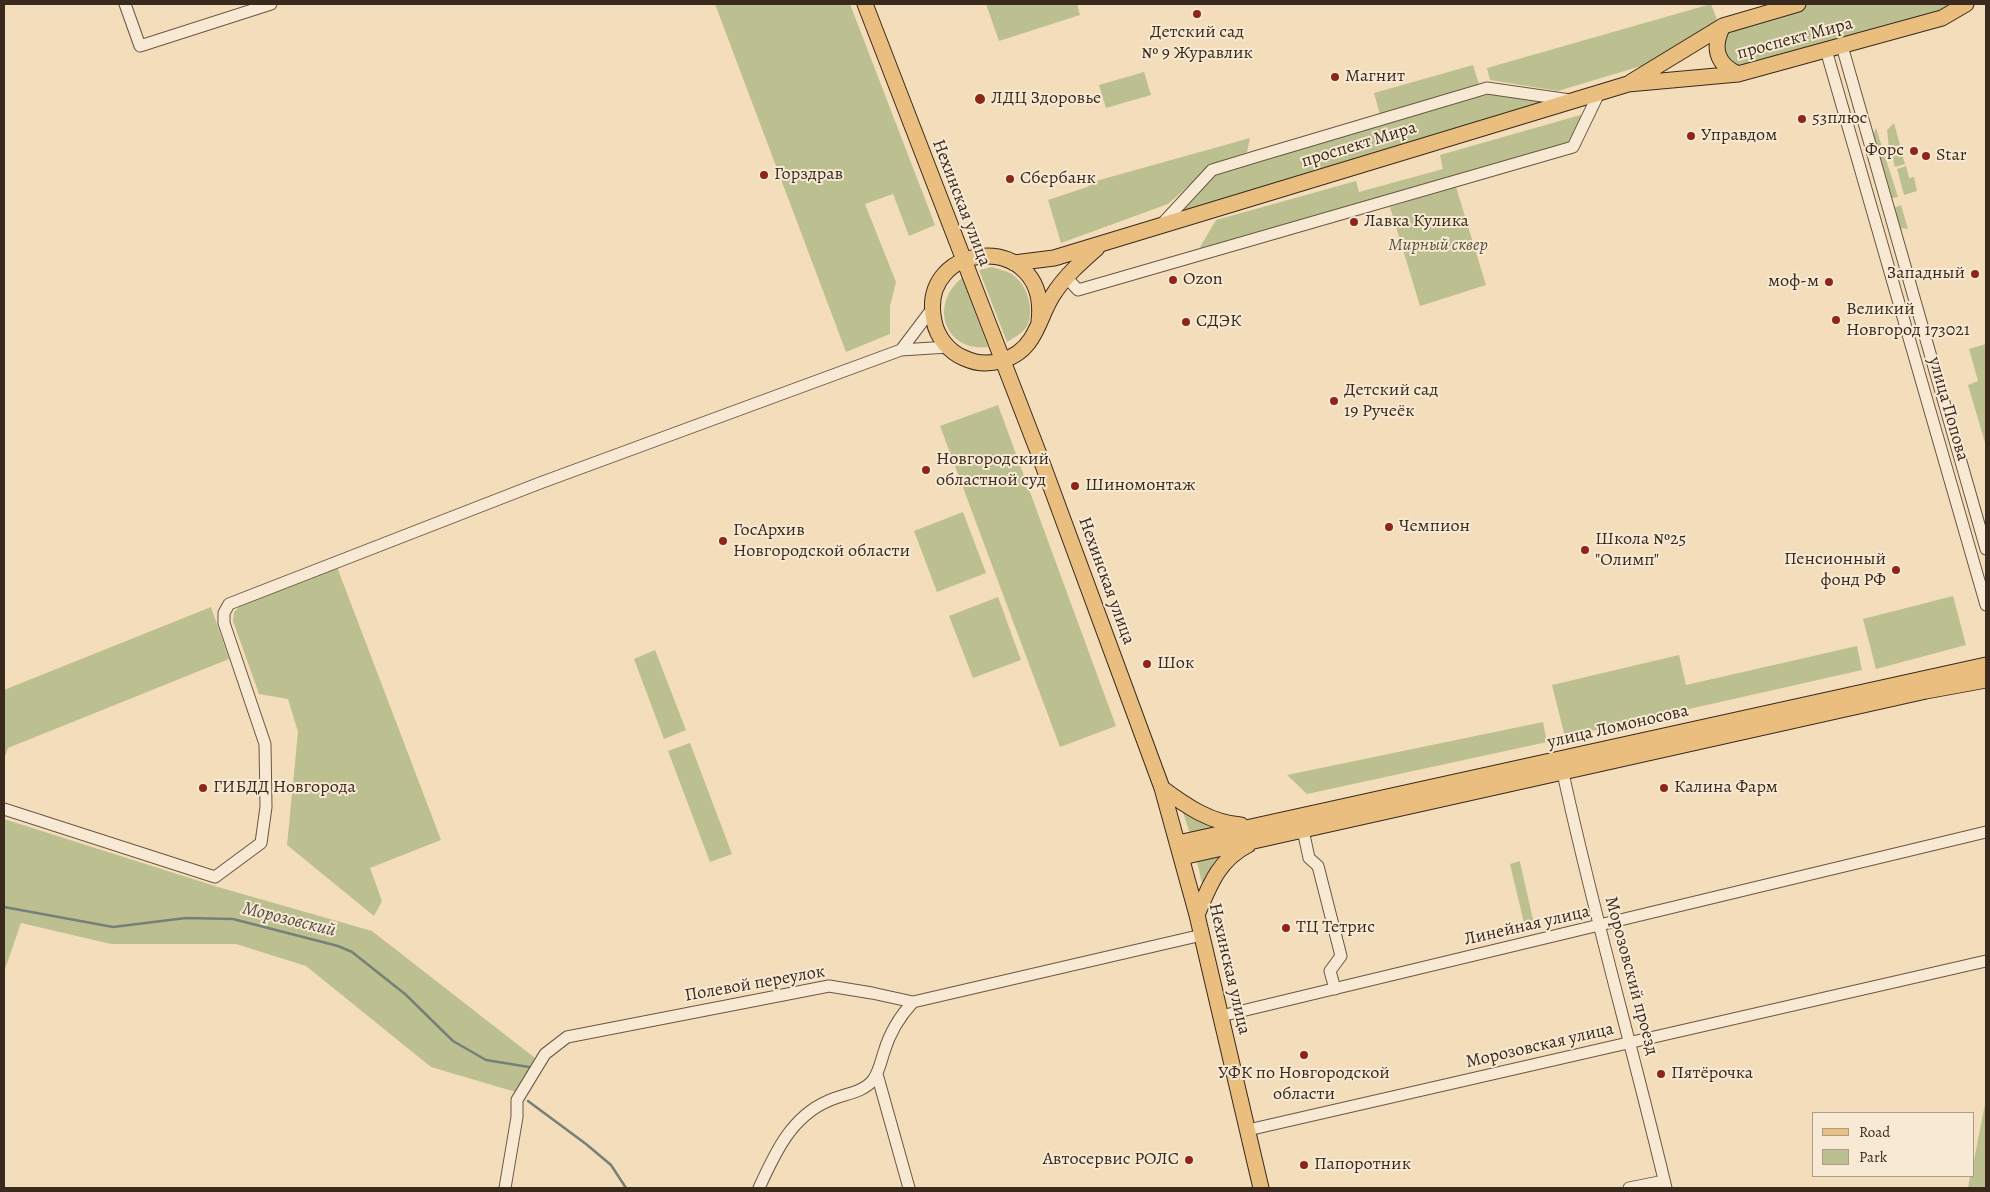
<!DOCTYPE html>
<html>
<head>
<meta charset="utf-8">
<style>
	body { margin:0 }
	#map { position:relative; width:1990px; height:1192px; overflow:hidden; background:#f3ddbb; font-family:Alegreya,serif }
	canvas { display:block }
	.frame { position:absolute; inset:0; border:5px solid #392a1d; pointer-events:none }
	.legend { position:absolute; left:1812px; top:1112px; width:162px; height:65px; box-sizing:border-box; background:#f7e9d3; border:1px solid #ab9d8a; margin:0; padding:6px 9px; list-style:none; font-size:15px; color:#392a1d }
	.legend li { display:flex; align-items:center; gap:10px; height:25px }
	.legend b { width:25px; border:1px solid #ab9d8a }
</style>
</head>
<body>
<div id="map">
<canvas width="1990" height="1192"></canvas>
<div class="frame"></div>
<ul class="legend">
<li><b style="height:6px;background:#eabe7e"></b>Road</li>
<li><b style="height:14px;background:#bcc090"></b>Park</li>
</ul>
</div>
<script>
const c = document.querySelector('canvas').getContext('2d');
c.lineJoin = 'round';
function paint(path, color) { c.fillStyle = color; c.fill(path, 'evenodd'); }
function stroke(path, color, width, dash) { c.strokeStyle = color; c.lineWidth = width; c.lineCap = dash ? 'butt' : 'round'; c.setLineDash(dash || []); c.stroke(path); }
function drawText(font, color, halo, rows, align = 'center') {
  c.font = font + ' Alegreya,serif'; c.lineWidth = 4; c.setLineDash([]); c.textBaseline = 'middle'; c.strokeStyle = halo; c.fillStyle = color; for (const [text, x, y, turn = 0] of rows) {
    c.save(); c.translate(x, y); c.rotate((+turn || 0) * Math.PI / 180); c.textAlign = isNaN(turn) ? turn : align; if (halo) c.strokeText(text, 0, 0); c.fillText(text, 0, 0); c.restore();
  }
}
const green = new Path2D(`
	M715 4H850L935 225 909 236 893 194 865 204 896 282 890 306V334L846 352Z
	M986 4H1077L1080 15 999 41Z
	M1711 4 1718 22 1661 60 1558 91 1490 80 1487 68Z
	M1811 4H1948L1943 10 1741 69 1724 59 1723 35 1731 26Z
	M1473 65 1480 87 1380 115 1374 93Z
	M1144 72 1151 95 1106 108 1099 85Z
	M1493 93 1547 100 1182 212 1218 172Z
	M1584 114 1570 143 1199 249 1216 220 1356 181 1359 192 1443 169 1440 155Z
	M1894 123 1900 145 1889 148 1887 130Z
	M1876 128 1898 197 1892 198 1873 134Z
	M1250 138 1247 152 1211 166 1168 204 1061 243 1048 200 1087 187 1096 181Z
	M1900 147 1905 164 1895 167 1890 150Z
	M1906 166 1909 178 1914 177 1917 191 1904 195 1897 169Z
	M1456 187 1486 285 1420 306 1390 207Z
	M1901 205 1908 229 1900 228 1894 208Z
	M992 267C997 269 1003 270 1008 272 1025 280 1035 305 1028 324 1024 333 1015 337 1007 342L979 270Z
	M962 278 988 347C944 352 929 304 962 278Z
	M1986 344V446L1968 385 1978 381 1969 349Z
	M998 405 1116 726 1060 747 940 426Z
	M963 512 986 573 937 592 914 531Z
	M337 567 441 840 370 868 382 901 374 916 287 845 298 732 288 699 259 694 233 621 234 612 242 604Z
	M1953 596 1966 645 1876 669 1863 619Z
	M998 597 1021 660 973 678 949 616Z
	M211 607 229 659 8 748 4 759V690Z
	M1857 646 1862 670 1565 737 1552 685 1679 655 1686 685Z
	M655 650 686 730 664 739 634 659Z
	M1543 722 1547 742 1307 794 1287 775Z
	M690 743 732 854 710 862 668 751Z
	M1182 809 1222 827 1190 834Z
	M4 819 218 887 372 931 535 1058 519 1093 431 1067 306 966 236 944H111L21 923 4 972Z
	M1230 851 1203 887 1196 858Z
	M1520 861V862L1534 924 1533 921 1524 923 1510 864Z
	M1986 1099V1188H1968L1970 1176H1974V1160Z`);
const stream = new Path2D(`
	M4 907 113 927 186 918 233 919 338 946 352 952 405 994 453 1041 486 1060 529 1067
	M528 1101 586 1144 611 1165 626 1188`);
const minor = new Path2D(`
	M125 4 140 46 271 4
	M1842 46 1986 549
	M1826 50 1986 605
	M1161 225 1212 170 1258 156 1487 88 1570 100
	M1066 277 1078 290 1573 147 1599 93
	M901 350 932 309
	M1563 773C1593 912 1633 1049 1666 1188
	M4 809 215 877 261 843 266 807 265 744 224 623V613L229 604 540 483 901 350 948 347
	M1303 830 1309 858 1318 866 1341 956 1330 971 1335 989
	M1221 1016 1986 832
	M877 1074 909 1188
	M1248 1130 1986 961
	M505 1188 517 1117V1100L545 1054 567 1037 829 986 872 993 913 1002 1202 935
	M759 1188C775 1153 791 1117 828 1101 843 1094 863 1093 873 1080 879 1072 881 1061 884 1052 890 1032 899 1017 913 1002
	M1629 1188 1664 1181`);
const major = new Path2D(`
	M865 4 1037 449 1162 788 1197 915 1261 1188
	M1723 26C1712 47 1716 64 1738 74
	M1631 82 1723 26 1798 4
	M1014 263 1054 258 1628 84 1738 74 1942 18 1966 4
	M1039 321C1050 230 917 239 934 321 937 337 949 352 964 358 987 369 1017 361 1031 339 1040 325 1044 309 1053 295 1065 276 1081 262 1097 248
	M1162 788C1186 806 1211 823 1241 825
	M1178 843 1986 665
	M1182 857 1926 691 1986 680
	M1197 915C1209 887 1218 860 1248 845`);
const markers = [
	[1197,14,5,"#8f2418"],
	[1335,77,5,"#8f2418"],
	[980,99,6,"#8f2418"],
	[1802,119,5,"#8f2418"],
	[1691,136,5,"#8f2418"],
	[1914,151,5,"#8f2418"],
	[1926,156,5,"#8f2418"],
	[764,175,5,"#8f2418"],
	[1010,179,5,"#8f2418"],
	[1354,222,5,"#8f2418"],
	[1975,274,5,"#8f2418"],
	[1173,280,5,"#8f2418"],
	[1829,282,5,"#8f2418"],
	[1836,320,5,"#8f2418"],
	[1186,322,5,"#8f2418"],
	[1334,401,5,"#8f2418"],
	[926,470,5,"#8f2418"],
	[1075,486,5,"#8f2418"],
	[1389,527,5,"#8f2418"],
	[723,541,5,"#8f2418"],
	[1585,550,5,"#8f2418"],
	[1896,570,5,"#8f2418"],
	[1147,664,5,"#8f2418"],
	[203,788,5,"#8f2418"],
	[1664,788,5,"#8f2418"],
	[1286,928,5,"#8f2418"],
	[1304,1055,5,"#8f2418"],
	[1661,1074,5,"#8f2418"],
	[1189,1160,5,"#8f2418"],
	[1304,1165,5,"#8f2418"]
];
const poiNames = [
	["Детский сад",1197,33,"center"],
	["№ 9 Журавлик",1197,54,"center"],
	["Магнит",1345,77],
	["ЛДЦ Здоровье",991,99],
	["53плюс",1812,119],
	["Управдом",1701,136],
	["Форс",1904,151,"right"],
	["Star",1936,156],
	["Горздрав",774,175],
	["Сбербанк",1020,179],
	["Лавка Кулика",1364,222],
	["Западный",1965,274,"right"],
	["Ozon",1183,280],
	["моф-м",1819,282,"right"],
	["Великий",1846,310],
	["Новгород 173021",1846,331],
	["СДЭК",1196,322],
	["Детский сад",1344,391],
	["19 Ручеёк",1344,412],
	["Новгородский",936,460],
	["областной суд",936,481],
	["Шиномонтаж",1085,486],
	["Чемпион",1399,527],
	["ГосАрхив",733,531],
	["Новгородской области",733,552],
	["Школа №25",1595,540],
	["\"Олимп\"",1595,561],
	["Пенсионный",1886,560,"right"],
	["фонд РФ",1886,581,"right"],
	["Шок",1157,664],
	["ГИБДД Новгорода",213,788],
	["Калина Фарм",1674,788],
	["ТЦ Тетрис",1296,928],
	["УФК по Новгородской",1304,1074,"center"],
	["области",1304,1095,"center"],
	["Пятёрочка",1671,1074],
	["Автосервис РОЛС",1179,1160,"right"],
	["Папоротник",1314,1165]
];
const streetNames = [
	["проспект Мира",1795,39,-15],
	["проспект Мира",1359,145,-17],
	["Нехинская улица",961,203,69],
	["улица Попова",1948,409,74],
	["Нехинская улица",1106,581,70],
	["улица Ломоносова",1618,727,-13],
	["Линейная улица",1527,926,-13],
	["Нехинская улица",1229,969,77],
	["Морозовский проезд",1631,976,75],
	["Полевой переулок",755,984,-10],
	["Морозовская улица",1540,1046,-13]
];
const parkNames = [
	["Мирный сквер",1438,246]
];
const waterNames = [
	["Морозовский",289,920,14]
];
paint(green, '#bcc090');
stroke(stream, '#758079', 2.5);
stroke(minor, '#685744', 13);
stroke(major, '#392a1d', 17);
stroke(minor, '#f7e9d3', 11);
stroke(major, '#eabe7e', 15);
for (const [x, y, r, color] of markers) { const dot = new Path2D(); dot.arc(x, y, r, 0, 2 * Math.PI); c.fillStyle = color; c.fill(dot); stroke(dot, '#f7e9d3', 2); }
drawText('18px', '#392a1d', '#f7e9d3', poiNames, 'left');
drawText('18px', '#392a1d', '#f7e9d3', streetNames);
drawText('italic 18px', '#5a503a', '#f7e9d3', parkNames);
drawText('italic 19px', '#524e44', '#f7e9d3', waterNames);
</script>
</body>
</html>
